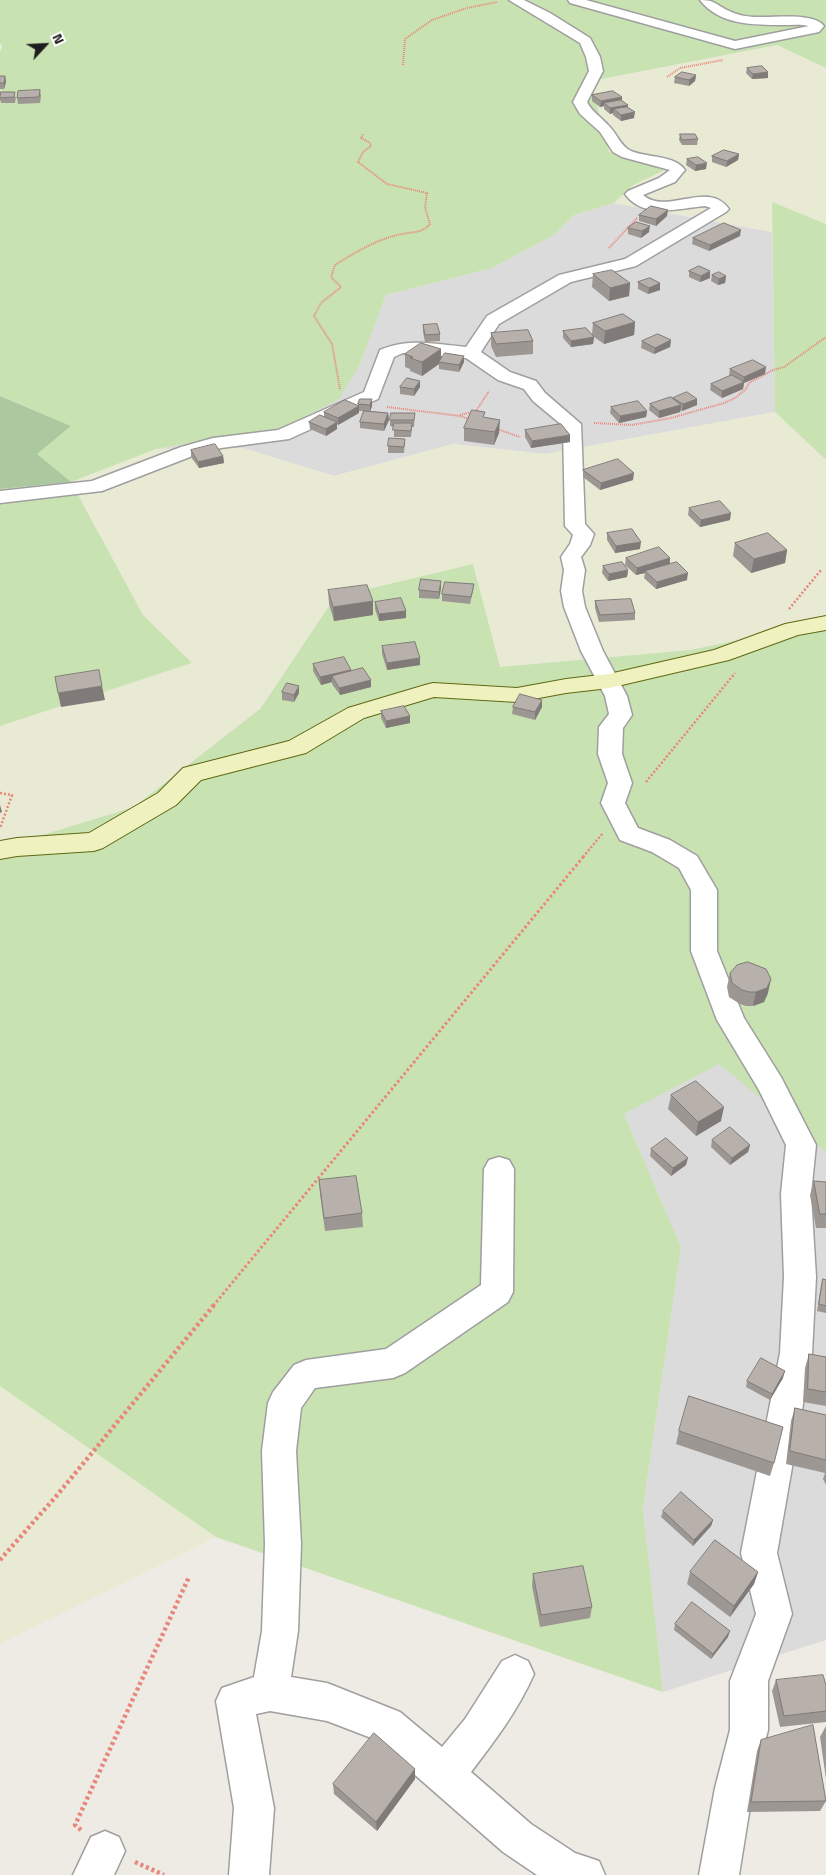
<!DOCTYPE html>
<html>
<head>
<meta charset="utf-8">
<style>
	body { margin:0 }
	#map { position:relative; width:826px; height:1875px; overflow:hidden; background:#eeebe5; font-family:"Titillium Web",sans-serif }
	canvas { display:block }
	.north { position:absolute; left:20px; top:20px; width:50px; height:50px; -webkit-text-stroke:4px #fff; paint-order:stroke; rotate:65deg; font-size:14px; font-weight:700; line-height:20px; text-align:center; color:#1e1e1e }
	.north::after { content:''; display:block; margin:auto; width:18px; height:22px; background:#1e1e1e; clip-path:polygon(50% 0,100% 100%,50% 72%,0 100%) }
</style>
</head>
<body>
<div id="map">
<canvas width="826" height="1875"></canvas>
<div class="north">N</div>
</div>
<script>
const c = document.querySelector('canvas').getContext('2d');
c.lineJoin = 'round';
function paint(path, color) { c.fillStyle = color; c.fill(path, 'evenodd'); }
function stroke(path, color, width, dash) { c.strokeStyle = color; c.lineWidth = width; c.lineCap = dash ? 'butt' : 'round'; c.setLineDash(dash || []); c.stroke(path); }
const residential = new Path2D(`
	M614 203 772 232 775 412 545 454 453 444 334 476 243 448 156 449 286 427 360 364 386 295 492 268 554 235 574 215Z
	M719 1063 826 1152V1640L663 1692 643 1508 681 1247 624 1114Z`);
const farmland = new Path2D(`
	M777 45 826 68V224L772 203V232L614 203 633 185 664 171 609 152 591 81Z
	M775 412 826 461V621L690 650 499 667 473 564 335 597 254 716 134 807 0 848V726L192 663 143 615 71 482 156 449 243 448 334 476 453 444 545 454Z
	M0 1386 216 1537 0 1644Z`);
const grass = new Path2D(`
	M0 0H826V68L777 45 591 81 609 152 665 170 633 185 614 203 574 215 554 235 492 268 386 295 360 364 339 399 286 427 156 449 71 482 143 615 192 663 0 726V489L70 482 36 454 71 426 0 396V52L2 47 0 43Z
	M772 202 826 224V460L775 412Z
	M473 564 500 667 690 650 826 622V1152L719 1064 624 1114 681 1247 643 1508 663 1692 216 1537 0 1386V848L134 807 260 709 335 597Z`);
const forest = new Path2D(`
	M0 396 71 426 37 454 71 482 0 489Z`);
const pathFar3 = new Path2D(`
	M403 65 405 39 432 20 467 8 497 2
	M667 77 680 68 723 60
	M609 248 637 218
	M340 389 332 344 314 316 321 303 341 287 331 277 335 265C356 252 377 239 402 234 412 232 423 233 430 224L425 208 427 193 387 184 358 162 363 152 371 146 370 143 361 138 363 134
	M387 407 460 416 472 420
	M460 415 476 411 489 391
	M594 423 632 425 671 418 724 403 735 398 746 389 749 383 773 370 784 367 826 337
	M497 429 520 437`);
const pathFar2 = new Path2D(`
	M789 609 821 570
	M646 782 735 673
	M0 793 12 795 0 828
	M583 857 603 833`);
const pathFar1 = new Path2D(`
	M213 1306 584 856`);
const path = new Path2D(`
	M0 1560 58 1494 214 1305
	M81 1830 75 1825 189 1577
	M135 1862 164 1875`);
const street = new Path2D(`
	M509 0H524L550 13 590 38 600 57 603 71 587 102C592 112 601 117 608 125 617 133 620 146 631 151 648 158 675 155 685 170L675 182 643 195C667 216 708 179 729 209L726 212 636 266 571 282 499 324 481 352 510 372 536 381 545 393 581 424 585 524 594 534 590 545 581 557 585 570 582 591 585 607 603 651 627 696 632 715 623 728 622 754 632 783 625 803 638 828 670 840 697 856 717 890V951L744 1018 781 1077 816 1145 811 1194 816 1277 812 1353 777 1553 792 1614 768 1681V1730L753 1788 739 1875H699L715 1788 730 1730V1681L756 1614 741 1553 780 1353 784 1277 781 1194 786 1145 759 1090 717 1020 691 951V890L679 868 652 852 620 840 601 803 608 783 598 754 599 727 609 714 605 696 581 651 564 607 561 591 564 570 561 557 570 544 573 535 565 526 563 426 533 401 524 389 498 380 466 358 403 353 394 357 378 399 289 439 221 448 195 455 102 491 0 503V491L92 481 181 447 213 438 278 430 364 392 380 350C409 338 435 344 466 347L487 316 559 275 625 259 711 208 705 206C679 208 644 220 625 194L628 191 659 178 670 170 622 157 613 152 600 132 580 114 573 102 589 71 586 57 580 43Z
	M568 0H586L735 41 809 26C801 24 791 25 782 25 754 25 719 25 700 0 715 0 715 4 727 10 737 15 747 17 757 17 775 18 813 12 824 26L819 32 735 49 570 3Z
	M499 1157 509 1160 514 1169 513 1292 508 1302 405 1373 393 1378 315 1388 301 1408 296 1451 301 1544 298 1631 291 1677 327 1683 400 1712 442 1747 465 1719 502 1661 515 1655 528 1661 534 1674C519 1709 494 1742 471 1772L531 1824 575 1853 599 1861 605 1875H537L503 1852 374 1739 327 1721 270 1711 256 1714 274 1808 269 1875H229L234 1808 216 1701 222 1688 254 1677 262 1631 265 1544 262 1451 268 1403 273 1392 294 1365 306 1360 386 1349 481 1285 484 1169 489 1160Z
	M105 1831 119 1837 125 1851 114 1875H73L91 1837Z`);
const secondary = new Path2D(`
	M826 616V630L798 635 729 660 609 688 566 693 517 702 434 697 364 718 306 753 201 780 176 805 103 848 94 851 17 856 0 859V841L17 838 89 833 158 793 183 768 289 741 348 708 425 685 433 683 517 688 566 679 609 674 714 650 785 624Z`);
const wall = new Path2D(`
	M747 68 768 72V78L752 79 746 73Z
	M696 75 695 81 689 86 674 83 675 77Z
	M0 76H5L6 82 4 89H0Z
	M40 90 41 96 40 103 18 104 17 98Z
	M0 92 16 97 15 103H1V100L0 102Z
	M592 95 622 97V101L628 107 634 118 621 121 613 115V113L610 114 604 109V106L600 107 592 101Z
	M680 134 698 139 697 145H682L679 140Z
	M739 154 738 160 726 167 712 162V156Z
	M687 159 706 169 695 171 686 165Z
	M639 215 667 216 656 226 639 221Z
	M628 228 649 232 641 238 628 234Z
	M740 236 709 251 692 244 693 238Z
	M689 271 710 278 700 282 689 277Z
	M593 274 630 283 629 296 609 301 592 287Z
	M712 275 726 276 725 283 718 285 711 281Z
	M638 282 660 290 648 294 638 289Z
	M635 322 634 335 604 344 594 337 593 344 571 347 563 338V331L592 335 593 323Z
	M423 325 440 334V341L425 342 423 332Z
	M491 333 533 341V354L496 357 491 346Z
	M671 340 670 347 654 354 641 348 642 341Z
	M441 349V359L464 362 459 372 439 369V364L422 376 410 371V369L405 367V354Z
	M730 369 765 374 744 383 743 389 722 398 710 390 711 384 730 376 729 375Z
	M420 381V387L414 396 400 394V387Z
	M673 398 697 399V405L682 411 681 410 680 412 659 418 649 410 650 404 673 399Z
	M360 399 372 406 370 411 388 413 389 420 384 431 360 428V422L364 411H359V413L338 425 337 424V429L326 436 310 429 309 422 324 417V412L358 405Z
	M611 407 647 411 646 417 619 423 610 413Z
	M415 413 414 427H412L411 437H394V427L390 426V420Z
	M485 418 499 433 494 445 464 441V428Z
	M525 430 570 435V442L531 448 525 437Z
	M405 439 404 453H388V446Z
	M191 450 223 456 224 463 199 468 191 457Z
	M583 470 633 480 600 490 583 477Z
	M689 508 730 520 700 527 688 515Z
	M607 533 640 549 615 553 607 540Z
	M735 543 787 550 785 563 751 573 733 556Z
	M626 558H670V564L687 580 656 589 644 578 645 573 636 575 625 565Z
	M603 566 628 570 627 577 608 581 602 573Z
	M474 584 473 591 470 604 442 601V594Z
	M441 588 439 599 419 598V590Z
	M328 590 373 615 334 621 329 604Z
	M595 601 635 613V620L599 622 595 608Z
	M375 602 406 611V618L379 621 375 609Z
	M382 646 420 665 387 670 382 654Z
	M313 664 351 670V671L371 687 340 695 332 684V682L321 685 313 671Z
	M282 692 299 693 294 702 282 700Z
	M513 707H542L535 720 512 714Z
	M381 711 410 716V723L386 728 381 718Z
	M730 973 768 993 764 1002 753 1006H746L740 1004 729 997 727 987Z
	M671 1095 721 1121 696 1136 668 1109Z
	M712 1140 750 1145 748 1152 730 1165 711 1147Z
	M651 1149 686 1165 671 1176 650 1156Z
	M319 1180 362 1213 363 1227 325 1231 320 1194Z
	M814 1181 826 1182V1228H816L810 1195Z
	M823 1279 826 1280V1313L817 1311 821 1286Z
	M809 1354 826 1357V1406L803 1402 805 1368Z
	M783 1378 770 1400 746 1387 747 1381Z
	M795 1408 826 1415V1485L823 1479 825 1473 786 1464 791 1421Z
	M679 1431 774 1463 770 1476 676 1444Z
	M663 1511 713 1520 711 1526 693 1546 661 1517Z
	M690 1572H758L754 1584 730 1617 687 1584Z
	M533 1574 592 1607 590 1618 540 1627 532 1586Z
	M675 1624 728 1637 711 1659 674 1630Z
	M776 1680 826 1685V1722L780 1727 772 1691Z
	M826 1726V1779L820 1737Z
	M761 1740 826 1801 820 1811 747 1812 757 1751Z
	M415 1769V1779L377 1831 334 1794 333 1784Z`);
const shadedWall = new Path2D(`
	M768 72V78L752 79 753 74Z
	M696 75 695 81 689 86V80Z
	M5 76 6 82 4 89V83Z
	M622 97 621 103H604V106L600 107 601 101Z
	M628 105 627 111 614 109 613 113 610 114V108Z
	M635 112 634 118 621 121V115Z
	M739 154 738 160 726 167 727 161Z
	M707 163 706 169 695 171 696 165Z
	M668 210 667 216 656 226V219Z
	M650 226 649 232 641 238 642 231Z
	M741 230 740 236 709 251 710 245Z
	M710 271V278L700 282 701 276Z
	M726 276 725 283 718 285 719 279Z
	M630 283 629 296 609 301 610 288Z
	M660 283V290L648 294 649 288Z
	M635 322 634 335 604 344 605 331Z
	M594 337 593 344 571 347V341Z
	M671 340 670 347 654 354 655 348Z
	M441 349V362H439V364L422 376V362Z
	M464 356V362L459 372V365Z
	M766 367 765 374 744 383 743 389 722 398V391L743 383 744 377Z
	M420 381V387L414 396V389Z
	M372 399V406L370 412V405Z
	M697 399V405L682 411 683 404Z
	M681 405 680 412 659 418V411Z
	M359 406V413L338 425V418Z
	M647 411 646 417 619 423 620 416Z
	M388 413 389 420 384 431V424Z
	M500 420 499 433 494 445 495 432Z
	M337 422V429L326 436V429Z
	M570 435V442L531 448 532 441Z
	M223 456 224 463 199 468 198 462Z
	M634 473 633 480 600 490 601 483Z
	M731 513 730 520 700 527 701 520Z
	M641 542 640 549 615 553 616 546Z
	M787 550 785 563 751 573 754 559Z
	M670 558 669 565 645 571V573L636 575 637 568Z
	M628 570 627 577 608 581 609 574Z
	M688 573 687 580 656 589 657 582Z
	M441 581V588L439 599V592Z
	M373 601V615L334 621 333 607Z
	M406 611V618L379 621V614Z
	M420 658V665L387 670V663Z
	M351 670 352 678 332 676V682L321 685 320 677Z
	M371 680V687L340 695 339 688Z
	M102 686 105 700 61 707 58 693Z
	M299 686V693L294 702V695Z
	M542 700V707L535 720V712Z
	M410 716V723L386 728V721Z
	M0 805 2 812 0 813Z
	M771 979 768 993 764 1002 753 1006 756 992Z
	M724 1107 721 1121 696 1136 698 1122Z
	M750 1145 748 1152 730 1165 732 1158Z
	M688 1158 686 1165 671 1176 673 1168Z
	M785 1371 783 1378 770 1400 772 1394Z
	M713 1520 711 1526 693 1546 694 1540Z
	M758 1572 754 1584 730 1617 734 1606Z
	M730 1631 728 1637 711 1659 713 1654Z
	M415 1769V1779L377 1831 376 1822Z`);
const building = new Path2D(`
	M762 66 768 72 753 74 747 68Z
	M682 72 696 75 689 80 675 77Z
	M0 76H5L4 83H0Z
	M40 90 39 97 17 98 18 91Z
	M613 91 622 97 601 101 592 95Z
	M1 92H15L14 97 0 98Z
	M621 100 628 105 610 108 604 103Z
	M627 107 635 112 621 115 614 109Z
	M680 134H695L698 139 682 140Z
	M724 150 739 154 727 161 712 156Z
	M698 157 707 163 696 165 687 159Z
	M651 206 668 210 656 219 639 215Z
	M636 222 650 226 642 231 628 228Z
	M724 223 741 230 710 245 693 238Z
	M699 266 710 271 701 276 689 271Z
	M612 270 630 283 610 288 593 274Z
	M719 272 726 276 719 279 712 275Z
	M650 278 660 283 649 288 638 282Z
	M623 314 635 322 605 331 593 323Z
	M437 324 440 334 425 335 423 325Z
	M586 328 594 337 571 341 563 331Z
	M528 330 533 341 496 344 491 333Z
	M658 334 671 340 655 348 642 341Z
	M421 343 441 349 422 362 410 358 413 357 405 354Z
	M445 353 464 356 459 365 439 362Z
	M753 360 766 367 744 377 730 369Z
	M732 375 744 382 722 391 711 384Z
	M407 378 420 381 414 389 400 387Z
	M687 392 697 399 683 404 673 398Z
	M671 397 681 405 659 411 650 404Z
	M360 399H372L370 405 358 404Z
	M345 400 359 406 338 418 324 412Z
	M638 401 647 411 620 416 611 407Z
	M472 410 485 412 483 417 500 420 495 432 464 428Z
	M364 411 388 413 384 424 360 422Z
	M391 413H415L414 420H390Z
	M320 415 337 422 326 429 309 422Z
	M394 423H412L411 431 393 430Z
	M561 424 570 435 532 441 525 430Z
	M389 438 405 439 404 447 388 446Z
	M215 444 223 456 198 462 191 450Z
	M618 459 634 473 601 483 583 470Z
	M720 501 731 513 701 520 689 508Z
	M632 529 641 542 616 546 607 533Z
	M768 533 787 550 754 559 735 543Z
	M659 547 670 558 637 568 626 558Z
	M622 562 628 570 609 574 603 566Z
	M677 562 688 573 657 582 645 571Z
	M421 579 441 581 439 592 419 590Z
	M445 582 474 584 471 597 442 594Z
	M367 585 373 601 333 607 328 590Z
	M401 598 406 611 379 614 375 602Z
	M631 599 635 613 600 615 595 601Z
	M415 642 420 658 387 663 382 646Z
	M344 657 351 670 320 677 313 664Z
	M363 668 371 680 339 688 332 676Z
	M99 670 102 686 58 693 55 677Z
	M287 683 299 686 294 695 282 692Z
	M520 694 542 700 535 712 513 707Z
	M404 706 410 716 386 721 381 711Z
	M748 962 766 969 771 979 767 988 756 992H749L742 990 732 983 730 973 737 965Z
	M696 1081 724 1107 698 1122 671 1095Z
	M730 1127 750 1145 732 1158 712 1140Z
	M666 1138 688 1158 673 1168 651 1149Z
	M356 1176 362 1213 324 1218 319 1180Z
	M814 1181 826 1182V1214H820Z
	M823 1279 826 1280V1306L819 1304Z
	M809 1354 826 1357V1392L808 1389Z
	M761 1358 785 1371 772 1394 747 1381Z
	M689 1396 783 1427 774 1463 679 1431Z
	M795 1408 826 1415V1460L790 1451Z
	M681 1492 713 1520 694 1540 663 1511Z
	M715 1540 758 1572 734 1606 690 1572Z
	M583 1566 592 1607 541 1615 533 1574Z
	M692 1602 730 1631 713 1654 675 1624Z
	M823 1675 826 1685V1711L784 1716 776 1680Z
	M813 1725 826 1801 751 1802 761 1740Z
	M374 1733 415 1769 376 1822 333 1784Z`);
paint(residential, '#dcdbdb');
paint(farmland, '#e9ead3');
paint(grass, '#c9e2b1');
paint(forest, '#abc89f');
stroke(street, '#9f9f9f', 3);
stroke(secondary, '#5f6812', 2);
stroke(pathFar3, '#e9867b', 2, [1, 1]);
stroke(pathFar2, '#e9867b', 2.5, [2, 2]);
stroke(pathFar1, '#e9867b', 3, [2.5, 2.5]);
stroke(path, '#e9867b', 4.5, [3, 3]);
paint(street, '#fff');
paint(secondary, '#eff2bf');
paint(wall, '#9d9793');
paint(shadedWall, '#807b78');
paint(building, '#b7b0ab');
stroke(building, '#807b78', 1);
</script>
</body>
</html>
